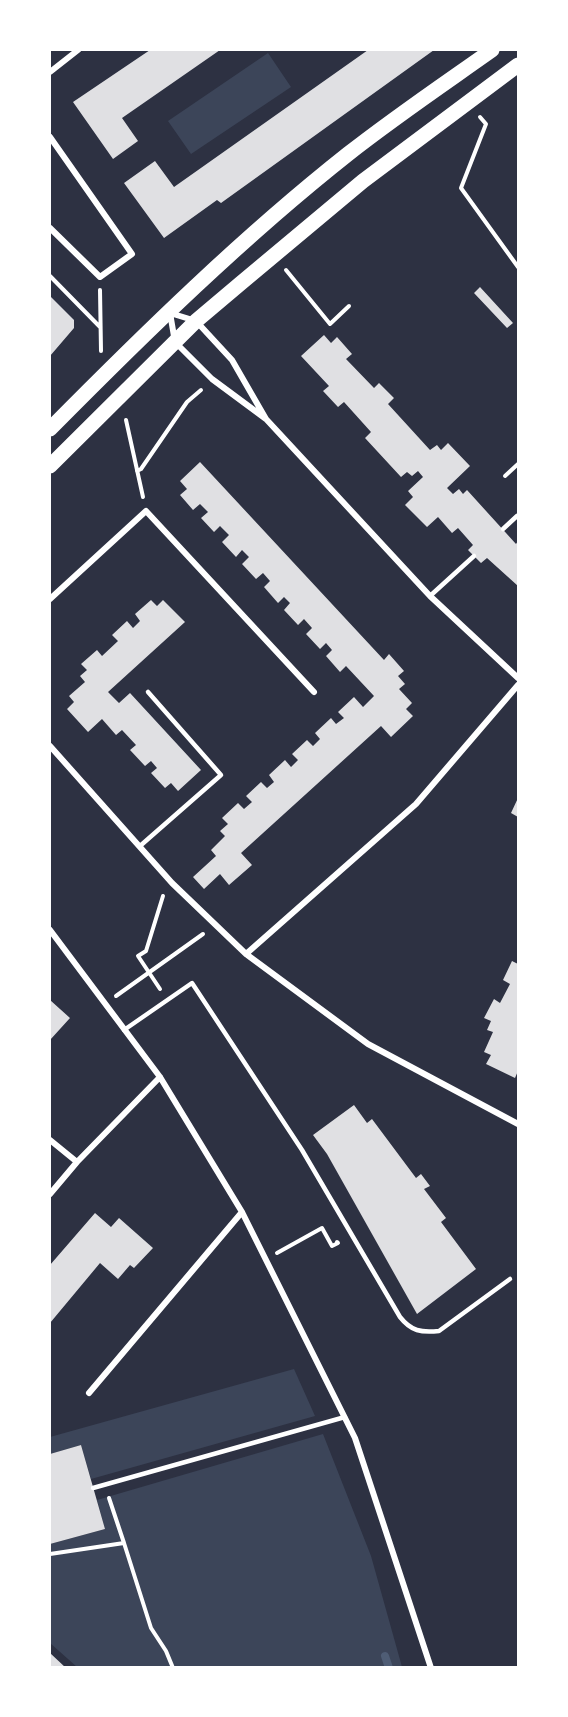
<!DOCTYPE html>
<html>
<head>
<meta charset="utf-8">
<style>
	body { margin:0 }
	#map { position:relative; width:568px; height:1717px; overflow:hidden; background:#2d3142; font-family:"Exo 2",sans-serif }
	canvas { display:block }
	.frame { position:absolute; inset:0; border:51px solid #fff; pointer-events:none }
</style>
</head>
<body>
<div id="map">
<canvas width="568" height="1717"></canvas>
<div class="frame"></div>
</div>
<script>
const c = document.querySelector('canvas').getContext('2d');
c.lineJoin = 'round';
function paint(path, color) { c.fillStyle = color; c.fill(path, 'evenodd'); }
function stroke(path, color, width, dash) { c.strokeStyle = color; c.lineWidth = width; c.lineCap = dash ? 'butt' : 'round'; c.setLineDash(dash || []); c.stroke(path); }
const green = new Path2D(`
	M268 53 291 87 191 154 168 121Z
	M294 1369 315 1416 91 1479 81 1445 50 1454V1437Z
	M323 1434 371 1556 402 1667H77L50 1643V1544L105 1529 97 1500Z`);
const stream = new Path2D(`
	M385 1656 389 1668`);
const building = new Path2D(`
	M150 50H220L122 118 138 141 113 159 73 102Z
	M368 50H434L221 203 217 200 164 238 124 183 155 161 174 187Z
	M480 287 513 323 507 328 474 293Z
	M50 296 74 320V328L50 356Z
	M324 335 331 343 337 337 352 354 346 359 374 388 379 383 394 398 388 404 430 450 437 445 441 450 448 443 470 466 447 488 453 494 459 489 463 494 467 490 516 544 518 541V586L487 558 481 563 468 550 473 545 458 528 452 533 438 517 427 527 405 505 413 497 408 491 423 477 418 471 412 476 407 472 401 477 365 438 371 432 344 402 338 407 323 391 329 386 301 356Z
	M200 462 384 660 389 654 404 671 398 676 405 684 399 689 412 703 406 709 413 716 391 737 381 726 241 853 252 865 229 885 220 874 204 889 193 877 216 856 211 850 225 836 220 831 228 824 222 818 238 803 244 809 252 802 246 796 261 782 267 788 274 782 269 775 285 760 291 767 298 760 292 754 307 740 313 746 320 739 315 733 331 718 336 724 344 718 338 712 354 697 363 707 374 696 346 666 340 672 326 656 332 650 326 643 320 649 306 634 312 628 304 619 298 625 284 610 290 603 284 597 278 603 264 587 270 581 263 573 256 579 242 564 249 557 242 550 236 557 222 542 229 535 220 526 214 532 201 518 208 512 200 504 193 510 180 495 187 489 180 481Z
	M151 600 157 606 163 600 185 622 108 692 119 703 130 693 201 770 178 791 171 783 165 788 151 773 157 768 151 761 145 766 130 750 136 745 122 730 116 735 102 719 88 732 67 709 74 702 69 696 85 682 80 676 87 670 81 664 97 650 102 656 118 641 112 635 127 621 133 628 140 621 135 614Z
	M518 798V817L511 813Z
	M512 961 518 964V1071L515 1078 486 1064 491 1055 484 1052 493 1032 487 1030 491 1021 484 1018 494 999 500 1003 510 984 503 980Z
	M50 1000 70 1018 50 1040Z
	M354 1105 367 1123 372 1119 416 1178 421 1174 430 1186 424 1189 446 1218 441 1222 476 1269 417 1314 327 1154 313 1135Z
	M95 1213 111 1227 119 1218 153 1248 134 1268 130 1265 118 1279 100 1263 50 1323V1265Z
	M81 1445 105 1529 50 1544V1454Z
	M50 1653 66 1668H50Z`);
const path = new Path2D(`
	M480 117 486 124 461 188 518 267
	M286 270 330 324 349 306
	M50 276 100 327
	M100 290 101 351
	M126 420 143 497
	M137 471 141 469 187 402 201 390
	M505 476 518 464
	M160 989 138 956 146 951 163 896
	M116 996 203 934
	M277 1253 322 1228 332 1246 338 1243 337 1242
	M109 1498 124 1543
	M50 1554 124 1543 151 1628 166 1651 173 1668`);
const service = new Path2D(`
	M503 529 517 516
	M430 596 474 556
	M140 846 221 775 148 692
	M124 1030 192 983 302 1150 400 1317C411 1331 421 1333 439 1331L510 1279
	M93 1488 345 1417`);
const minor = new Path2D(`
	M50 72 78 50
	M50 137 132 254 100 277 50 228
	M266 419 232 360 196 321 170 313 175 342 212 379 266 419 430 596 518 678
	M50 599 146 511 314 692
	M50 746 172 883 246 954 368 1044 518 1124
	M50 930 160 1077 242 1212 355 1438 431 1668
	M246 954 416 804 518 685
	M50 1140 77 1162
	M50 1194 77 1162 160 1077
	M89 1393 242 1212`);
const primary = new Path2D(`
	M50 429C144 334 243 237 348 154 395 117 444 84 492 50
	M50 466 196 321 241 283 363 181 518 65`);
paint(green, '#3c4559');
stroke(stream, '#4f5d75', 8);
paint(building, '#e0e0e3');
stroke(path, '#fff', 4);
stroke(service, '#fff', 4.5);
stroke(minor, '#fff', 6);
stroke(primary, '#fff', 15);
</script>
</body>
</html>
